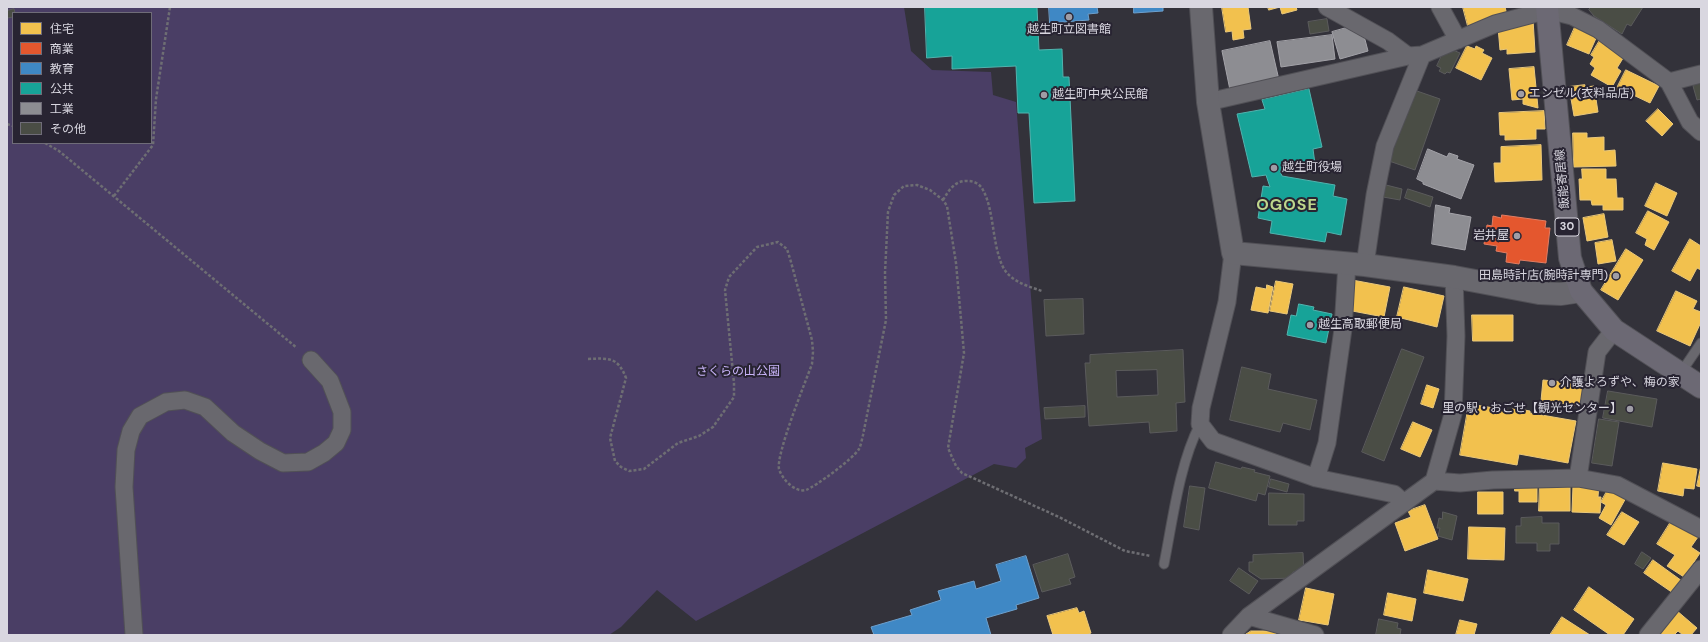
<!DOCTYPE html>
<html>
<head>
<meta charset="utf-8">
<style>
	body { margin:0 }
	#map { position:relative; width:1708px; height:642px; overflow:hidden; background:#33323a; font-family:"DM Sans","Noto Sans JP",sans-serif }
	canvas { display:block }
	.frame { position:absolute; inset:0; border:8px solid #d9d7e0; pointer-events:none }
	.legend { position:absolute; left:12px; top:12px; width:140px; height:132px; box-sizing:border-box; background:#282432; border:1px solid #6f6c78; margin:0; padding:5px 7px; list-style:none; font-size:12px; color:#d9d7e0 }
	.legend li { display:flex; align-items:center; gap:8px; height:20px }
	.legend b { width:20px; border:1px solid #6f6c78 }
</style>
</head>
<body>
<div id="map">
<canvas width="1708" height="642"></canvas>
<div class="frame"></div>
<ul class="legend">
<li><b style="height:11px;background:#f2c14e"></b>住宅</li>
<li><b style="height:11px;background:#e4572e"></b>商業</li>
<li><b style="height:11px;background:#3f88c5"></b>教育</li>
<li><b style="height:11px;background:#17a398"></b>公共</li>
<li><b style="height:11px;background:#8d8d92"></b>工業</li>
<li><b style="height:11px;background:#4a4d45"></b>その他</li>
</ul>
</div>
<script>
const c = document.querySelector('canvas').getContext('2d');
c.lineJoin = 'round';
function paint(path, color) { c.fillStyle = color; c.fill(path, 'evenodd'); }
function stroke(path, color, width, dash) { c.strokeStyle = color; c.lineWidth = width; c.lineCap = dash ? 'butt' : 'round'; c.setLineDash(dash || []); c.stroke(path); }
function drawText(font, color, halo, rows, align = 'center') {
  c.font = font + ' "DM Sans","Noto Sans JP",sans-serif'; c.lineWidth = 4; c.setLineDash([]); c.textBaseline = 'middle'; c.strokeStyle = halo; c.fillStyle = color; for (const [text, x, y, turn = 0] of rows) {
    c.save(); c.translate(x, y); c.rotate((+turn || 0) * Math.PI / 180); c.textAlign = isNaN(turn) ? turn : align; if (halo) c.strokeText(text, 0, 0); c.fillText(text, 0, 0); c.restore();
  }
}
const green = new Path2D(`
	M7 7H904L911 51 932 70 991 72 993 95 1016 102 1042 439 1025 448 1026 458 1016 468 994 464 696 621 657 590 621 627 609 635H7ZM13 13H151V143H13Z`);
const homes = new Path2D(`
	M1222 7H1248L1251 29 1243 30 1244 38 1233 40 1232 31 1226 32Z
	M1268 7H1296L1297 10 1282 14 1280 7 1269 10Z
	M1463 7H1505L1507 15 1468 26Z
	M1533 19 1535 52 1507 54V49L1500 50 1498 27Z
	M1575 27 1597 36 1589 54 1567 45Z
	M1600 40 1625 55 1617 68 1621 71 1612 87 1591 75 1595 68 1590 64 1594 57 1591 55Z
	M1467 46 1475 49 1476 46 1484 50 1482 53 1492 58 1481 80 1456 68Z
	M1534 67 1538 108 1523 104V99L1512 100 1509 69Z
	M1626 70 1659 86 1650 103 1629 93 1628 96 1616 90Z
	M1585 85 1586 87 1594 86 1598 112 1574 116 1569 87Z
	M1658 109 1673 124 1662 136 1646 121Z
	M1544 111 1545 129H1536V139L1505 140V135H1500L1499 113Z
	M1573 133H1587V138L1604 137V151L1615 150 1616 166 1574 167Z
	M1541 145 1542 180 1495 182 1494 163H1501V147Z
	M1582 169H1606V179H1616L1617 198H1623V210H1603V205H1592L1591 200H1580L1579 179H1582Z
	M1656 183 1677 193 1667 216 1645 206Z
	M1648 211 1669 222 1654 250 1645 245 1647 239 1636 233Z
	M1604 214 1608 237 1587 241 1583 218Z
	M1690 239 1701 246V270L1697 268 1690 281 1672 271Z
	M1612 240 1616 261 1598 264 1595 243Z
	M1626 249 1643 260 1618 300 1601 290Z
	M1352 280 1390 287 1384 317 1347 310Z
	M1276 281 1293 284 1287 314 1270 311Z
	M1267 285 1273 287 1268 313 1251 310 1256 287 1266 289Z
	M1404 287 1444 296 1437 327 1397 317Z
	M1676 291 1697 301 1693 309 1701 312V322L1690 346 1657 331Z
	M1472 315H1513V341H1473Z
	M1564 379 1585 382 1582 406 1541 401 1543 380 1564 382Z
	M1427 385 1439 389 1433 408 1421 404Z
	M1469 404 1513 411V408L1530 411V413L1576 421 1568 463 1519 454 1517 465 1460 455Z
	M1413 422 1432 430 1420 457 1401 449Z
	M1663 463 1697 469 1694 489 1684 488 1683 496 1658 491Z
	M1701 466V487L1697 486Z
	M1515 482 1537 483V502H1519V491H1515Z
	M1540 482H1570V511H1539Z
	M1599 484 1598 497H1601L1600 513 1572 512 1573 486Z
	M1610 486 1627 496 1611 525 1599 518 1606 505 1601 502Z
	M1478 492H1503V514H1478Z
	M1425 505 1438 539 1405 551 1395 523 1411 517 1408 511Z
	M1622 512 1639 522 1624 545 1607 535Z
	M1672 520 1698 537 1691 547 1700 553 1684 577 1667 566 1675 555 1657 544Z
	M1469 527 1505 528 1504 560 1468 559Z
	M1653 560 1682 581 1673 593 1644 573Z
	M1428 570 1468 579 1463 601 1424 593Z
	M1589 587 1634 619 1623 635H1610L1574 610Z
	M1306 588 1334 594 1328 625 1299 620Z
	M1388 593 1416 599 1412 621 1384 615Z
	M1077 608 1079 613 1084 611 1091 633 1086 635H1053L1047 616Z
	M1676 610 1697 628 1691 635H1683L1678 631 1674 635H1656Z
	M1562 617 1590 635H1550Z
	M1460 620 1477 624 1474 635H1456Z
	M1251 631H1276V635H1245Z`);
const shops = new Path2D(`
	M1502 215 1546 221 1545 228H1550L1546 263 1520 260 1519 264 1506 262 1507 253 1496 251 1497 246 1484 244 1487 225 1492 226 1493 216 1501 218Z`);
const schools = new Path2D(`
	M1049 7H1097L1098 13 1088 14 1089 20 1050 23Z
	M1134 7H1163V11L1134 13Z
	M1026 556 1039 598 1016 605 1017 609 986 618 991 635H874L871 627 912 615 910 610 941 600 938 591 974 581 976 589 1001 581 996 565Z`);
const public = new Path2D(`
	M925 7H1037L1039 50 1062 49 1063 77H1069L1075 201 1034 203 1029 113H1018L1016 66 952 69V56L927 58Z
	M1309 89 1322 147 1313 149 1315 164 1280 171 1282 176 1335 185 1333 196 1347 199 1341 235 1327 232 1325 242 1270 233 1272 221 1258 218 1263 186 1270 187 1266 175 1252 177 1237 114 1265 109 1262 100Z
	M1299 304 1314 307 1313 310 1332 314 1326 343 1287 335 1291 315 1296 316Z`);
const industry = new Path2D(`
	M1353 26 1363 32 1368 51 1340 59 1332 32Z
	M1332 35 1335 59 1281 67 1277 42Z
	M1270 41 1279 80 1230 90 1222 51Z
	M1428 149 1447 157 1449 153 1458 156 1457 159 1474 165 1461 199 1423 184V182L1417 179Z
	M1436 205 1450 208 1449 213 1471 217 1465 250 1432 244Z`);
const building = new Path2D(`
	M1591 7H1643L1631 26 1627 24 1622 34 1594 16 1589 10Z
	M14 9 15 13H13V17L7 18V11Z
	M1327 19 1329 31 1310 34 1308 22Z
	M1446 47 1460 53 1450 73 1447 72 1445 74 1439 71 1441 68 1437 66Z
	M1701 83V99L1697 100 1693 86Z
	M1414 90 1440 99 1415 170 1389 161Z
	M1386 185 1402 189 1400 200 1383 197Z
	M1408 189 1433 197 1430 207 1405 198Z
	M1083 299 1084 334 1046 336 1044 300Z
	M1402 349 1424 357 1384 461 1362 452Z
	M1183 350 1185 402 1176 403 1177 431 1150 433 1149 422 1089 426 1085 363H1090V355ZM1157 370 1158 395 1117 397 1116 371Z
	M1242 367 1271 374 1268 389 1317 400 1310 430 1283 423 1280 432 1230 420Z
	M1608 391 1657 399 1652 427 1603 418Z
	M1085 406V417L1045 419 1044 408Z
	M1599 419 1619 422 1612 466 1592 463Z
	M1216 462 1241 469 1242 467 1255 470 1254 472 1270 476 1265 495 1258 493 1256 501 1209 488Z
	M1271 479 1289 484 1287 492 1269 487Z
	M1190 486 1205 488 1199 530 1184 527Z
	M1269 493 1304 494V521H1297V525H1269Z
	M1443 512 1457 516 1452 540 1438 536 1440 528H1437L1439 518 1442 519Z
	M1542 517V523H1559V544H1550V551H1537V543H1516V526H1521V518Z
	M1642 552 1651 558 1643 569 1635 564Z
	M1303 553 1304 572H1293V578L1261 579 1249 571V562H1253V555Z
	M1068 554 1075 577 1069 579 1071 584 1042 592 1033 565Z
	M1239 568 1258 581 1249 594 1230 581Z
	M1379 619 1398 623 1397 628 1401 629 1400 635H1376Z`);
const path = new Path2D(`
	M7 124 13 126
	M45 143 59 151 297 348
	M114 196 153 145 156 99 170 7
	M943 200C949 190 955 180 968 181 974 181 980 184 983 190 994 210 992 242 1002 265 1009 281 1027 286 1042 291
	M588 359C609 358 618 357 626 378L610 438 615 461 621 467 629 471 644 469 678 443 699 436 713 427 734 397V383L725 290 729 277 757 247 778 242 787 249 791 262 812 340 813 352 812 364C805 383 776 454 779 469 782 479 795 493 806 490 816 486 853 459 859 449 861 445 862 439 863 435L886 320 885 273 888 212 894 195 904 186 917 185 930 190 943 200 947 206 956 263 964 353 948 448 956 466 962 473 1059 517 1125 551 1151 556`);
const lane = new Path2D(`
	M1680 374 1701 343
	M1164 564C1173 519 1179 465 1200 424`);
const street = new Path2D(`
	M1327 7 1388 41 1408 56
	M1440 7 1458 40
	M1669 82 1701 74
	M1208 102 1408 56 1422 55 1495 24 1548 10 1572 16 1598 29 1669 82 1690 122 1701 132
	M1233 253 1227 302 1201 408 1200 424 1213 441 1316 478 1394 494 1404 503
	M1365 265 1375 195 1385 146 1422 55
	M1316 478 1327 443 1343 329 1347 263
	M1578 478 1617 485 1701 529
	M1434 481 1453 414 1456 336 1454 277
	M1249 616 1315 635
	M134 635 124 487 126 450 131 431 140 416 166 402 185 400 205 407 233 433 260 451 283 463 308 462 324 453 336 443 342 430V412L330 381 311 360
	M1231 635 1249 616 1434 481 1460 483 1493 480 1578 478 1597 352 1614 330
	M1648 635 1701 569`);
const secondary = new Path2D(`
	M1201 7 1208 102 1233 253 1365 265 1454 277 1539 293 1561 294 1581 291`);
const primary = new Path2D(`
	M1547 7 1570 258 1581 291 1614 330 1701 387`);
const markers = [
	[1069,17,4,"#9f9da6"],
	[1521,94,4,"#9f9da6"],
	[1044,95,4,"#9f9da6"],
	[1274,168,4,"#9f9da6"],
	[1517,236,4,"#9f9da6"],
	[1616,276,4,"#9f9da6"],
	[1310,325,4,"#9f9da6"],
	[1552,383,4,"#9f9da6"],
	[1630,409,4,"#9f9da6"]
];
const shields = [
	[1567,227,24]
];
const shieldNames = [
	["30",1567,227]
];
const poiNames = [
	["越生町立図書館",1069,30,"center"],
	["エンゼル(衣料品店)",1529,94],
	["越生町中央公民館",1052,95],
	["越生町役場",1282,168],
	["岩井屋",1509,236,"right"],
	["田島時計店(腕時計専門)",1608,276,"right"],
	["越生高取郵便局",1318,325],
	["介護よろずや、梅の家",1560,383],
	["里の駅・おごせ【観光センター】",1622,409,"right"]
];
const streetNames = [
	["飯能寄居線",1563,179,-95]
];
const parkNames = [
	["さくらの山公園",738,372]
];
const districtNames = [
	["OGOSE",1287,206]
];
paint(green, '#4a3e65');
paint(homes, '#f2c14e');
stroke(homes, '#eac87a', 1);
paint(shops, '#e4572e');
stroke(shops, '#e17d63', 1);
paint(schools, '#3f88c5');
stroke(schools, '#6da0cd', 1);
paint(public, '#17a398');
stroke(public, '#51b3ae', 1);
paint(industry, '#8d8d92');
stroke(industry, '#a4a3a9', 1);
paint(building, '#4a4d45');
stroke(building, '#5b5b5c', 1);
stroke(lane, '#515056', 11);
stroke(street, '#515056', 19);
stroke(secondary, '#515056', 24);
stroke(primary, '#515056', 24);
stroke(path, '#6e6e73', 2.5, [3, 2]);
stroke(lane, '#69686e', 9);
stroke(street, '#69686e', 17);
stroke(secondary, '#69686e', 22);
stroke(primary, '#6c6974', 22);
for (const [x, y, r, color] of markers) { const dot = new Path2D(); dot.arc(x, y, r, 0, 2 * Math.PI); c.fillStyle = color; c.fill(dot); stroke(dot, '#282432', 1.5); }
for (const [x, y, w] of shields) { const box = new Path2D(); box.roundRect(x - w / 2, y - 9, w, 18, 3); c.fillStyle = '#282432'; c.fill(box); stroke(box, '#d9d7e0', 1); }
drawText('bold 11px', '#d9d7e0', null, shieldNames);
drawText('12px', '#d9d7e0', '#282432', poiNames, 'left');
drawText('12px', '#d9d7e0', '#282432', streetNames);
drawText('12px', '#c9b4f9', '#282432', parkNames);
c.letterSpacing = '1px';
drawText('bold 16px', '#bfd68c', '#282432', districtNames);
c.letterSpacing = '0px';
</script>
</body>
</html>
